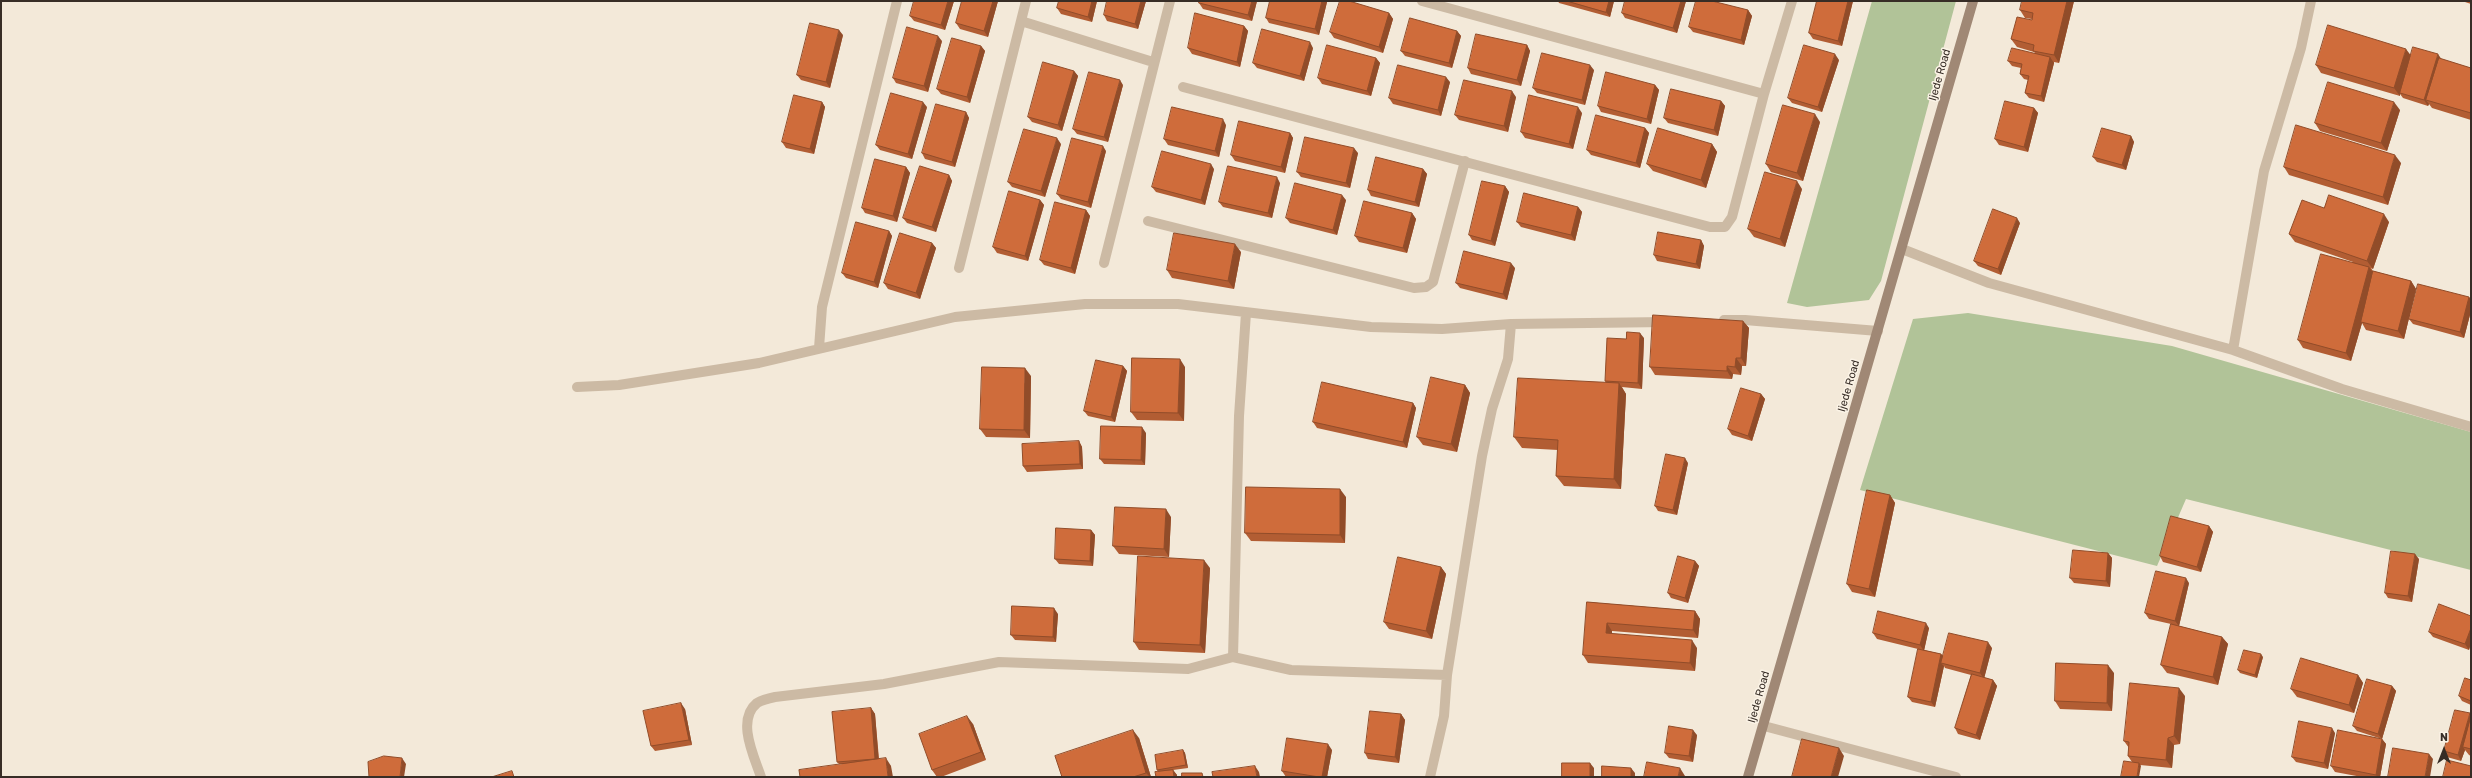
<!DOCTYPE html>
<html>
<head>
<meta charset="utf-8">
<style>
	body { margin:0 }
	#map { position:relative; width:2472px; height:778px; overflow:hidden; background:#f3e9d9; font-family:Rubik,sans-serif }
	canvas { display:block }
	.frame { position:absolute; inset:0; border:2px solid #372d26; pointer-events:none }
	.north { position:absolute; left:2424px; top:730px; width:40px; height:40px; -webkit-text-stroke:3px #fbf3e6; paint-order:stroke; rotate:0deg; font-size:11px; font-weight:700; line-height:16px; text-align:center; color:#372d26 }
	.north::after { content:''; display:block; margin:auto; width:14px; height:18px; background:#372d26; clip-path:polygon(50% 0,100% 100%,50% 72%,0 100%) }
</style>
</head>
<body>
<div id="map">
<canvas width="2472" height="778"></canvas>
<div class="frame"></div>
<div class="north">N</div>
</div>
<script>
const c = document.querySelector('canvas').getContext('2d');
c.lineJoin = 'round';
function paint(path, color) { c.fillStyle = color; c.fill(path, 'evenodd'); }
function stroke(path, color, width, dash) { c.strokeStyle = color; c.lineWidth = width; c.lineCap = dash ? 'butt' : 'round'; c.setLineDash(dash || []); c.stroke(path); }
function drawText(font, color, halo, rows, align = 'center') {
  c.font = font + ' Rubik,sans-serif'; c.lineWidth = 3; c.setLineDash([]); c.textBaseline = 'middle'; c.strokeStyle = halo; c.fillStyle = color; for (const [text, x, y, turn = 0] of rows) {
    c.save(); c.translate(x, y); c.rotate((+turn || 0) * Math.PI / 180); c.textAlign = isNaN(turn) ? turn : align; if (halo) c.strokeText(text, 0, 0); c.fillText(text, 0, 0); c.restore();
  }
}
const green = new Path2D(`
	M1872 1H1956L1881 281 1869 300 1807 307 1787 303Z
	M1968 313 2172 346 2471 432V570L2186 499 2157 566 1860 490 1913 319Z`);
const service = new Path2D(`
	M1148 221 1414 288 1426 287 1433 282 1465 161`);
const minor = new Path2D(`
	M1422 1 1764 94
	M1021 21 1153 62
	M1183 87 1710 227H1725L1732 217 1764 94 1792 1
	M1902 249 1989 283 2233 350 2342 389 2471 427
	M1104 263 1170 1
	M959 268 1026 1
	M1724 320H1745L1878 331
	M819 348 822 307 897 1
	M2233 350 2264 171 2301 48 2311 1
	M577 387 619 385 759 363 955 317 1085 304H1178L1371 327 1442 329 1511 324 1666 322
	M1233 657 1239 416 1246 313
	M1764 726 1956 777
	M761 777C754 756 736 720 757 703 762 700 770 698 775 697L884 684 999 662 1188 669 1233 657 1291 670 1447 675
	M1430 777 1444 716 1447 675 1482 456 1492 409 1508 359 1511 324`);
const secondary = new Path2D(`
	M1748 777 1973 1`);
const wall = new Path2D(`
	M954 1 945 30 914 21 910 16Z
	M962 1H998L988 37 960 29 956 23Z
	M1059 1H1097L1092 22 1061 14 1057 8Z
	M1146 1 1138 29 1107 21 1104 15Z
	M1257 1 1252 21 1203 9 1199 3Z
	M1270 1H1326L1327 2 1319 35 1269 23 1266 18Z
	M1558 1H1614L1610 17 1559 3Z
	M1686 1 1677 33 1625 18 1622 13Z
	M1817 1H1853L1842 46 1813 39 1809 33Z
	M2074 1 2059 63 2054 62V63L2044 102 2029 98 2025 93 2028 80 2024 79 2020 74 2021 68 2012 66 2008 61 2035 53 2034 52 2017 47 2011 39 2032 20V19L2025 18 2020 10Z
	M2462 1H2471V4Z
	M1748 10 1752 16 1744 45 1693 32 1689 27Z
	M1389 13 1393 19 1383 53 1334 38 1330 32Z
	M1244 26 1248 31 1240 67 1192 54 1188 48Z
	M1457 31 1461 36 1452 68 1405 56 1401 51Z
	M843 35 830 88 801 80 797 75Z
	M942 41 928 92 896 83 893 78Z
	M1527 45 1530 51 1521 86 1471 74 1468 68Z
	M981 46 985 51 970 103 941 94 937 89Z
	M1313 48 1304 81 1257 68 1253 63Z
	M2411 56 2441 59 2471 68V120L2432 108 2429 104 2428 106 2403 98 2400 94V96L2321 73 2316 65Z
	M1376 58 1380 63 1371 96 1322 84 1318 78Z
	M1839 60 1822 112 1792 103 1788 98Z
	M1594 70 1585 105 1537 93 1533 88Z
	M1074 71 1078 76 1062 131 1032 122 1028 117Z
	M1450 82 1441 116 1393 104 1389 98Z
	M1123 85 1108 142 1077 134 1073 129Z
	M1655 85 1659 90 1651 124 1601 112 1598 106Z
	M1516 97 1508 132 1459 120 1455 115Z
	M1721 101 1725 106 1718 136 1668 123 1664 118Z
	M822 102 825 107 814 154 786 148 782 142Z
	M927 107 912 159 880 150 876 145Z
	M2034 108 2038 113 2028 152 1999 145 1995 139Z
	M2400 110 2387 151 2320 131 2315 123Z
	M966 112 969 118 955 167 925 159 922 153Z
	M1582 113 1573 149 1525 138 1521 132Z
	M1820 122 1803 181 1771 172 1766 164Z
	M1226 125 1219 157 1168 145 1164 139Z
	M1645 128 1649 133 1640 168 1591 155 1587 150Z
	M1290 133 1293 138 1285 173 1235 161 1231 155Z
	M2131 136 2134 142 2126 170 2097 162 2093 157Z
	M1061 144 1045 197 1012 187 1008 182Z
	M1712 144 1717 152 1706 188 1653 171 1647 164Z
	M1106 151 1091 208 1061 199 1057 194Z
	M1358 153 1350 188 1301 177 1297 172Z
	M2401 163 2388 205 2289 175 2284 167Z
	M906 167 910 173 897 222 865 213 862 208Z
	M1214 169 1205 205 1156 192 1152 187Z
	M1423 169 1427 174 1419 207 1371 196 1368 190Z
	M949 175 952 181 936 232 907 223 903 218Z
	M1280 183 1272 218 1223 207 1219 202Z
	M1505 186 1509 192 1495 246 1472 240 1469 235Z
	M1802 189 1785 247 1754 237 1748 229Z
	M1040 200 1044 205 1028 261 997 253 993 247Z
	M1346 200 1337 235 1290 223 1286 218Z
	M1578 207 1582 212 1575 241 1521 227 1517 222Z
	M2324 208 2389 222 2373 269 2371 268 2373 271 2411 281 2416 289 2404 339 2366 330 2362 323 2351 361 2303 348 2298 340 2353 262 2295 242 2289 234Z
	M1086 210 1090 216 1075 274 1044 265 1040 260Z
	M1412 213 1416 219 1407 253 1359 242 1355 236Z
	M2020 223 2001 275 1978 266 1974 261Z
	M889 231 892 236 878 288 846 278 842 273Z
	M1701 240 1704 246 1700 269 1657 261 1654 255Z
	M932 243 936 248 920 299 888 289 884 283Z
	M1241 252 1234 289 1172 278 1167 270Z
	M1515 268 1507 300 1460 288 1456 283Z
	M2469 297 2471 300V311L2464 338 2413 324 2409 319Z
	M1743 321 1749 328 1746 366H1742L1741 375 1733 374 1732 379 1655 375 1650 367Z
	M1644 338 1642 389 1622 387 1626 394 1621 489 1564 486 1556 476 1558 450 1522 448 1514 437 1606 383 1605 381 1626 339Z
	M1123 366 1127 371 1115 422 1088 416 1084 411Z
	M1185 367 1184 421 1137 420 1131 412Z
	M1031 376 1030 438 986 437 980 429Z
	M1465 385 1470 393 1457 452 1423 445 1417 437Z
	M1761 394 1765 399 1752 441 1732 435 1728 429Z
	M1413 403 1416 408 1407 448 1317 428 1313 422Z
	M1146 433 1145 465 1104 464 1100 459Z
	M1079 441 1082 447 1083 469 1027 472 1023 466Z
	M1688 463 1677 515 1658 511 1655 506Z
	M1890 495 1895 503 1875 597 1852 592 1847 584Z
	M1346 497 1345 543 1251 541 1245 533Z
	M1171 517 1169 557 1119 554 1113 546Z
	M2209 526 2213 532 2201 572 2163 562 2160 556Z
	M1091 530 1095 535 1093 566 1059 564 1055 559Z
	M2108 553 2112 558 2110 587 2074 583 2070 578Z
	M2419 559 2412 602 2388 598 2385 593Z
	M1695 561 1699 566 1688 603 1671 598 1668 593Z
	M1441 567 1446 574 1432 639 1389 629 1384 622Z
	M1210 568 1205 653 1139 650 1134 642Z
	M2189 583 2179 626 2222 637 2228 644 2218 685 2167 673 2161 665 2171 624 2149 619 2145 613Z
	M1587 602 1695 611 1700 619 1698 638 1612 631V634L1697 648 1695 671 1588 663 1583 655Z
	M1058 614 1056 642 1015 640 1011 635Z
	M2471 616V643L2469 650 2433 637 2429 632Z
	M1929 628 1924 650 1941 654 1943 656 1992 648 1984 678 1993 680 1997 686 1980 740 1958 734 1955 728 1971 675 1945 668 1944 666 1935 707 1912 702 1908 697 1918 649 1877 639 1873 633Z
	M2263 657 2257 678 2240 673 2238 670Z
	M2114 673 2112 711 2060 709 2055 701Z
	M2358 675 2363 683 2354 713 2297 697 2291 689Z
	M2471 680V705L2462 701 2459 696Z
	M2392 686 2396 691 2382 739 2386 744 2380 777H2362L2335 772 2331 766 2382 739 2357 731 2353 726Z
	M2185 696 2180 744 2174 745 2172 768 2140 765 2141 766 2132 762 2128 756 2129 748 2124 741Z
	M871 708 875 714 879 759 891 766 839 764 837 762Z
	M685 709 692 745 655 751 651 746Z
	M1401 714 1405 720 1399 763 1368 759 1365 753Z
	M2471 716V756L2469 755 2465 750 2461 761 2447 757 2444 751Z
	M973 724 986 760 941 777H937L932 770Z
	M2335 733 2328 769 2296 762 2292 757Z
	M1697 735 1693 762 1669 758 1665 753Z
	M1139 738 1151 777H1062Z
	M1183 750 1185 753 1188 768 1173 770 1177 775V777H1156L1158 772 1157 770Z
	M1332 750 1327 777H1286L1282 771Z`);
const shadedWall = new Path2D(`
	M948 1H954L945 30 941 25Z
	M993 1H998L988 37 984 31Z
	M1092 1H1097L1092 22 1088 17Z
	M1141 1H1146L1138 29 1135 24Z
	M1252 1H1257L1252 21 1248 15Z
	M1322 1H1326L1327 2 1319 35 1315 29Z
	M1609 1H1614L1610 17 1606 12Z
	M1681 1H1686L1677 33 1673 28Z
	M1848 1H1853L1842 46 1838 41Z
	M2067 1H2074L2059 63 2054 55Z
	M1748 10 1752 16 1744 45 1741 40Z
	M1389 13 1393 19 1383 53 1379 47Z
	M1244 26 1248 31 1240 67 1237 62Z
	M839 30 843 35 830 88 826 82Z
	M1457 31 1461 36 1452 68 1449 63Z
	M938 36 942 41 928 92 924 86Z
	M1310 42 1313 48 1304 81 1300 76Z
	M1527 45 1530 51 1521 86 1517 80Z
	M981 46 985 51 970 103 967 97Z
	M2406 49 2412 57 2400 93V96L2394 88Z
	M1835 54 1839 60 1822 112 1818 107Z
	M2438 54 2442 60 2426 100 2429 104 2428 106 2424 100Z
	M2050 57 2054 63 2044 102 2041 96Z
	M1376 58 1380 63 1371 96 1367 91Z
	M1590 65 1594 70 1585 105 1582 100Z
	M1074 71 1078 76 1062 131 1058 125Z
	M1446 77 1450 82 1441 116 1438 110Z
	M1120 80 1123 85 1108 142 1104 137Z
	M1655 85 1659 90 1651 124 1647 119Z
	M1512 91 1516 97 1508 132 1504 126Z
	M1721 101 1725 106 1718 136 1714 130Z
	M822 102 825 107 814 154 810 149Z
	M923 102 927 107 912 159 908 154Z
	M2394 102 2400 110 2387 151 2381 143Z
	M1578 107 1582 113 1573 149 1569 144Z
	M2034 108 2038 113 2028 152 2024 147Z
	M966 112 969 118 955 167 952 162Z
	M1815 114 1820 122 1803 181 1797 173Z
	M1223 119 1226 125 1219 157 1215 151Z
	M1645 128 1649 133 1640 168 1636 163Z
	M1290 133 1293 138 1285 173 1281 167Z
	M2131 136 2134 142 2126 170 2122 165Z
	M1057 138 1061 144 1045 197 1041 191Z
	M1712 144 1717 152 1706 188 1701 180Z
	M1103 146 1106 151 1091 208 1088 202Z
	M1354 148 1358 153 1350 188 1346 183Z
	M2395 155 2401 163 2388 205 2383 197Z
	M1211 164 1214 169 1205 205 1201 200Z
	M906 167 910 173 897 222 893 216Z
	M1423 169 1427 174 1419 207 1415 202Z
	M949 175 952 181 936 232 932 227Z
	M1277 177 1280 183 1272 218 1268 213Z
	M1797 181 1802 189 1785 247 1780 239Z
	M1505 186 1509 192 1495 246 1491 241Z
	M1342 195 1346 200 1337 235 1333 230Z
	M1040 200 1044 205 1028 261 1025 256Z
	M1578 207 1582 212 1575 241 1571 235Z
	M1086 210 1090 216 1075 274 1071 268Z
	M1412 213 1416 219 1407 253 1403 248Z
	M2384 214 2389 222 2373 269 2367 261Z
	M2017 218 2020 223 2001 275 1998 269Z
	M889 231 892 236 878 288 874 282Z
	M1701 240 1704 246 1700 269 1696 264Z
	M932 243 936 248 920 299 916 293Z
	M1235 244 1241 252 1234 289 1228 281Z
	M1511 263 1515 268 1507 300 1503 294Z
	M2369 267 2375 275 2361 322 2362 323 2351 361 2346 353Z
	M2411 281 2416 289 2404 339 2398 331Z
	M2469 297 2471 300V311L2464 338 2460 332Z
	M1743 321 1749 328 1746 366 1741 358Z
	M1640 333 1644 338 1642 389 1638 383Z
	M1736 358 1742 366 1741 375 1735 367Z
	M1180 359 1185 367 1184 421 1178 413Z
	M1123 366 1127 371 1115 422 1111 417Z
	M1727 366 1733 374 1732 379 1727 371Z
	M1025 368 1031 376 1030 438 1024 430Z
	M1619 383 1626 394 1621 489 1614 479Z
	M1465 385 1470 393 1457 452 1451 444Z
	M1761 394 1765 399 1752 441 1748 436Z
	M1413 403 1416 408 1407 448 1403 442Z
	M1142 427 1146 433 1145 465 1141 460Z
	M1079 441 1082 447 1083 469 1080 464Z
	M1685 458 1688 463 1677 515 1673 510Z
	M1340 489 1346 497 1345 543 1340 535Z
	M1890 495 1895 503 1875 597 1869 589Z
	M1166 509 1171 517 1169 557 1164 549Z
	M2209 526 2213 532 2201 572 2197 567Z
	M1091 530 1095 535 1093 566 1090 561Z
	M2108 553 2112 558 2110 587 2106 581Z
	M2415 554 2419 559 2412 602 2408 596Z
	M1204 560 1210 568 1205 653 1200 645Z
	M1695 561 1699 566 1688 603 1685 598Z
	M1441 567 1446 574 1432 639 1426 631Z
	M2186 578 2189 583 2179 626 2175 621Z
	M1054 608 1058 614 1056 642 1053 637Z
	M1695 611 1700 619 1698 638 1693 630Z
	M1607 623 1612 631V641L1606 633Z
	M1926 623 1929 628 1924 651 1920 645Z
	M2471 628V643L2469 650 2465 644Z
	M2222 637 2228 644 2218 685 2213 677Z
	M1692 640 1697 648 1695 671 1690 663Z
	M1988 642 1992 648 1984 679 1980 673Z
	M1941 654 1945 659 1941 663 1944 666 1935 707 1931 702Z
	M2261 654 2263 657 2257 678 2255 675Z
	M2108 665 2114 673 2112 711 2107 703Z
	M2358 675 2363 683 2354 713 2349 705Z
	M1993 680 1997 686 1980 740 1976 735Z
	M2392 686 2396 691 2382 739 2378 734Z
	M2179 688 2185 696 2180 744 2174 736Z
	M681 703 685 709 692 745 689 740Z
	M871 708 875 714 879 764 875 759Z
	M2470 713 2471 716V727L2463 747 2465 750 2461 761 2458 755Z
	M1401 714 1405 720 1399 763 1395 757Z
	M967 716 973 724 986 760 981 752Z
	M2332 728 2335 733 2328 769 2324 763Z
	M1133 730 1139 738 1151 777H1150L1146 773Z
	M1693 730 1697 735 1693 762 1689 756Z
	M2168 738 2174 745 2172 768 2166 760Z
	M2382 739 2386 744 2380 777H2377L2376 775Z
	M1328 744 1332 750 1327 777H1322Z
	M1839 748 1844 756 1838 777H1831Z
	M1183 750 1185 753 1188 768 1186 765Z
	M2429 754 2433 759 2430 777H2425Z
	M402 758 406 764 404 777H400Z
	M886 758 891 766 893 777H888Z
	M1590 763 1594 768V777H1590Z
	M2139 763 2141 766 2139 777H2137Z
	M1255 766 1259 772 1260 777H1257Z
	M1631 768 1635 773V777H1631Z
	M1680 768 1685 776V777H1678Z
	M1173 770 1177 775V777H1174Z`);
const building = new Path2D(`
	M914 1H948L941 25 910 16Z
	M962 1H993L984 31 956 23Z
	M1059 1H1092L1088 17 1057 8Z
	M1107 1H1141L1135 24 1104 15Z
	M1199 1H1252L1248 15 1199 3Z
	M1270 1H1322L1315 29 1266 18Z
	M1340 1H1349L1389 13 1379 47 1330 32Z
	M1567 1H1609L1606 12Z
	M1625 1H1681L1673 28 1622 13Z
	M1696 1H1712L1748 10 1741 40 1689 27Z
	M1817 1H1848L1838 41 1809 33Z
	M2022 1H2067L2054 55 2033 51 2034 45 2011 39 2017 17 2032 20 2033 13 2020 10Z
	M1195 13 1244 26 1237 62 1188 48Z
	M1410 18 1457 31 1449 63 1401 51Z
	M810 23 839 30 826 82 797 75Z
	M2328 25 2406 49 2394 88 2316 65Z
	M907 27 938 36 924 86 893 78Z
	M1262 29 1310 42 1300 76 1253 63Z
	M1476 34 1527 45 1517 80 1468 68Z
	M952 38 981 46 967 97 937 89Z
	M1327 45 1376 58 1367 91 1318 78Z
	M1804 45 1835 54 1818 107 1788 98Z
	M2413 47 2438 54 2424 100 2400 93Z
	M2012 48 2050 57 2041 96 2025 93 2029 76 2020 74 2022 64 2008 61Z
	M1542 53 1590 65 1582 100 1533 88Z
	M2439 58 2471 68V113L2426 100Z
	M1043 62 1074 71 1058 125 1028 117Z
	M1398 65 1446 77 1438 110 1389 98Z
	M1089 72 1120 80 1104 137 1073 129Z
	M1606 72 1655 85 1647 119 1598 106Z
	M1464 80 1512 91 1504 126 1455 115Z
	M2328 82 2394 102 2381 143 2315 123Z
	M1671 89 1721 101 1714 130 1664 118Z
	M891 93 923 102 908 154 876 145Z
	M794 95 822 102 810 149 782 142Z
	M1529 95 1578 107 1569 144 1521 132Z
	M2005 101 2034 108 2024 147 1995 139Z
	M936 104 966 112 952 162 922 153Z
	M1783 105 1815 114 1797 173 1766 164Z
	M1172 107 1223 119 1215 151 1164 139Z
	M1596 115 1645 128 1636 163 1587 150Z
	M1239 121 1290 133 1281 167 1231 155Z
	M2296 125 2395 155 2383 197 2284 167Z
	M1658 128 1712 144 1701 180 1647 164Z
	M2102 128 2131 136 2122 165 2093 157Z
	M1024 129 1057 138 1041 191 1008 182Z
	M1305 137 1354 148 1346 183 1297 172Z
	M1072 138 1103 146 1088 202 1057 194Z
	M1162 151 1211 164 1201 200 1152 187Z
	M1376 157 1423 169 1415 202 1368 190Z
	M875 159 906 167 893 216 862 208Z
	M920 166 949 175 932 227 903 218Z
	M1228 166 1277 177 1268 213 1219 202Z
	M1765 172 1797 181 1780 239 1748 229Z
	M1482 181 1505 186 1491 241 1469 235Z
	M1295 183 1342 195 1333 230 1286 218Z
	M1009 191 1040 200 1025 256 993 247Z
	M1524 193 1578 207 1571 235 1517 222Z
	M2329 195 2384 214 2367 261 2289 234 2302 200 2324 208Z
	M1364 201 1412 213 1403 248 1355 236Z
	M1055 202 1086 210 1071 268 1040 260Z
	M1993 209 2017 218 1998 269 1974 261Z
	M856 222 889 231 874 282 842 273Z
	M1658 232 1701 240 1696 264 1654 255Z
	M900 233 932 243 916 293 884 283Z
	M1174 233 1235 244 1228 281 1167 270Z
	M1464 251 1511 263 1503 294 1456 283Z
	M2321 254 2369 267 2346 353 2298 340Z
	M2373 271 2411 281 2398 331 2361 322Z
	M2418 284 2469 297 2460 332 2409 319Z
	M1653 315 1743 321 1741 358H1736L1735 367 1727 366V371L1650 367Z
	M1627 332 1640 333 1638 383 1605 381 1607 338 1626 339Z
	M1132 358 1180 359 1178 413 1131 412Z
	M1096 360 1123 366 1111 417 1084 411Z
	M982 367 1025 368 1024 430 980 429Z
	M1431 377 1465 385 1451 444 1417 437Z
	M1518 378 1619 383 1614 479 1556 476 1558 440 1514 437Z
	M1322 382 1413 403 1403 442 1313 422Z
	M1741 388 1761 394 1748 436 1728 429Z
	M1101 426 1142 427 1141 460 1100 459Z
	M1079 441 1080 464 1023 466 1022 444Z
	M1666 454 1685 458 1673 510 1655 506Z
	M1246 487 1340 489V535L1245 533Z
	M1867 490 1890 495 1869 589 1847 584Z
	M1115 507 1166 509 1164 549 1113 546Z
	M2171 516 2209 526 2197 567 2160 556Z
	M1056 528 1091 530 1090 561 1055 559Z
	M2073 550 2108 553 2106 581 2070 578Z
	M2391 551 2415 554 2408 596 2385 593Z
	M1138 556 1204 560 1200 645 1134 642Z
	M1678 556 1695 561 1685 598 1668 593Z
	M1398 557 1441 567 1426 631 1384 622Z
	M2156 571 2186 578 2175 621 2145 613Z
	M1587 602 1695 611 1693 630 1607 623 1606 633 1692 640 1690 663 1583 655Z
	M2439 604 2471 616V628L2465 644 2429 632Z
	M1012 606 1054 608 1053 637 1011 635Z
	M1878 611 1926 623 1920 645 1873 633Z
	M2171 624 2222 637 2213 677 2161 665Z
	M1949 633 1988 642 1980 673 1941 663Z
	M1918 649 1941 654 1931 702 1908 697Z
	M2244 650 2261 654 2255 675 2238 670Z
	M2301 658 2358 675 2349 705 2291 689Z
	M2056 663 2108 665 2107 703 2055 701Z
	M1972 674 1993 680 1976 735 1955 728Z
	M2465 678 2471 680V701L2459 696Z
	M2367 679 2392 686 2378 734 2353 726Z
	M2130 683 2179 688 2174 736 2168 738 2166 760 2128 756 2129 742 2124 741Z
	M681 703 689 740 651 746 643 711Z
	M871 708 875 759 837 762 832 712Z
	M2455 710 2470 713 2458 755 2444 751Z
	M1370 711 1401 714 1395 757 1365 753Z
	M967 716 981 752 932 770 919 734Z
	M2471 716V749L2463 747Z
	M2299 721 2332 728 2324 763 2292 757Z
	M1669 726 1693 730 1689 756 1665 753Z
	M1133 730 1146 773 1133 777H1062L1055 756Z
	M2338 730 2382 739 2376 775 2331 766Z
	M1287 738 1328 744 1322 777H1319L1282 771Z
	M1802 739 1839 748 1831 777H1792Z
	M2393 748 2429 754 2425 777H2388Z
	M1183 750 1186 765 1157 770 1155 755Z
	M384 756 402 758 400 777H369L368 762Z
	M886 758 888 777H800L799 770Z
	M2447 760 2471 766V777H2443Z
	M2124 761 2139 763 2137 777H2121Z
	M1647 762 1680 768 1678 777H1644Z
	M1562 763H1590V777H1562Z
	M1255 766 1257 777H1213L1212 772Z
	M1602 766 1631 768V777H1602Z
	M1173 770 1174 777H1156L1155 772Z
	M512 771 514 777H492Z
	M1182 773H1202L1203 777H1182Z`);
const streetNames = [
	["Ijede Road",1940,75,-74],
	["Ijede Road",1849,386,-74],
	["Ijede Road",1759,697,-74]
];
paint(green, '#b1c398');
stroke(service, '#ccbaa4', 10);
stroke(minor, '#ccbaa4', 10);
stroke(secondary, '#a08875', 10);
paint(wall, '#b25d33');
paint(shadedWall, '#914c29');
paint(building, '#cf6c3b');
stroke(building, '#914c29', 1);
drawText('11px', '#372d26', '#fbf3e6', streetNames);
</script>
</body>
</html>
